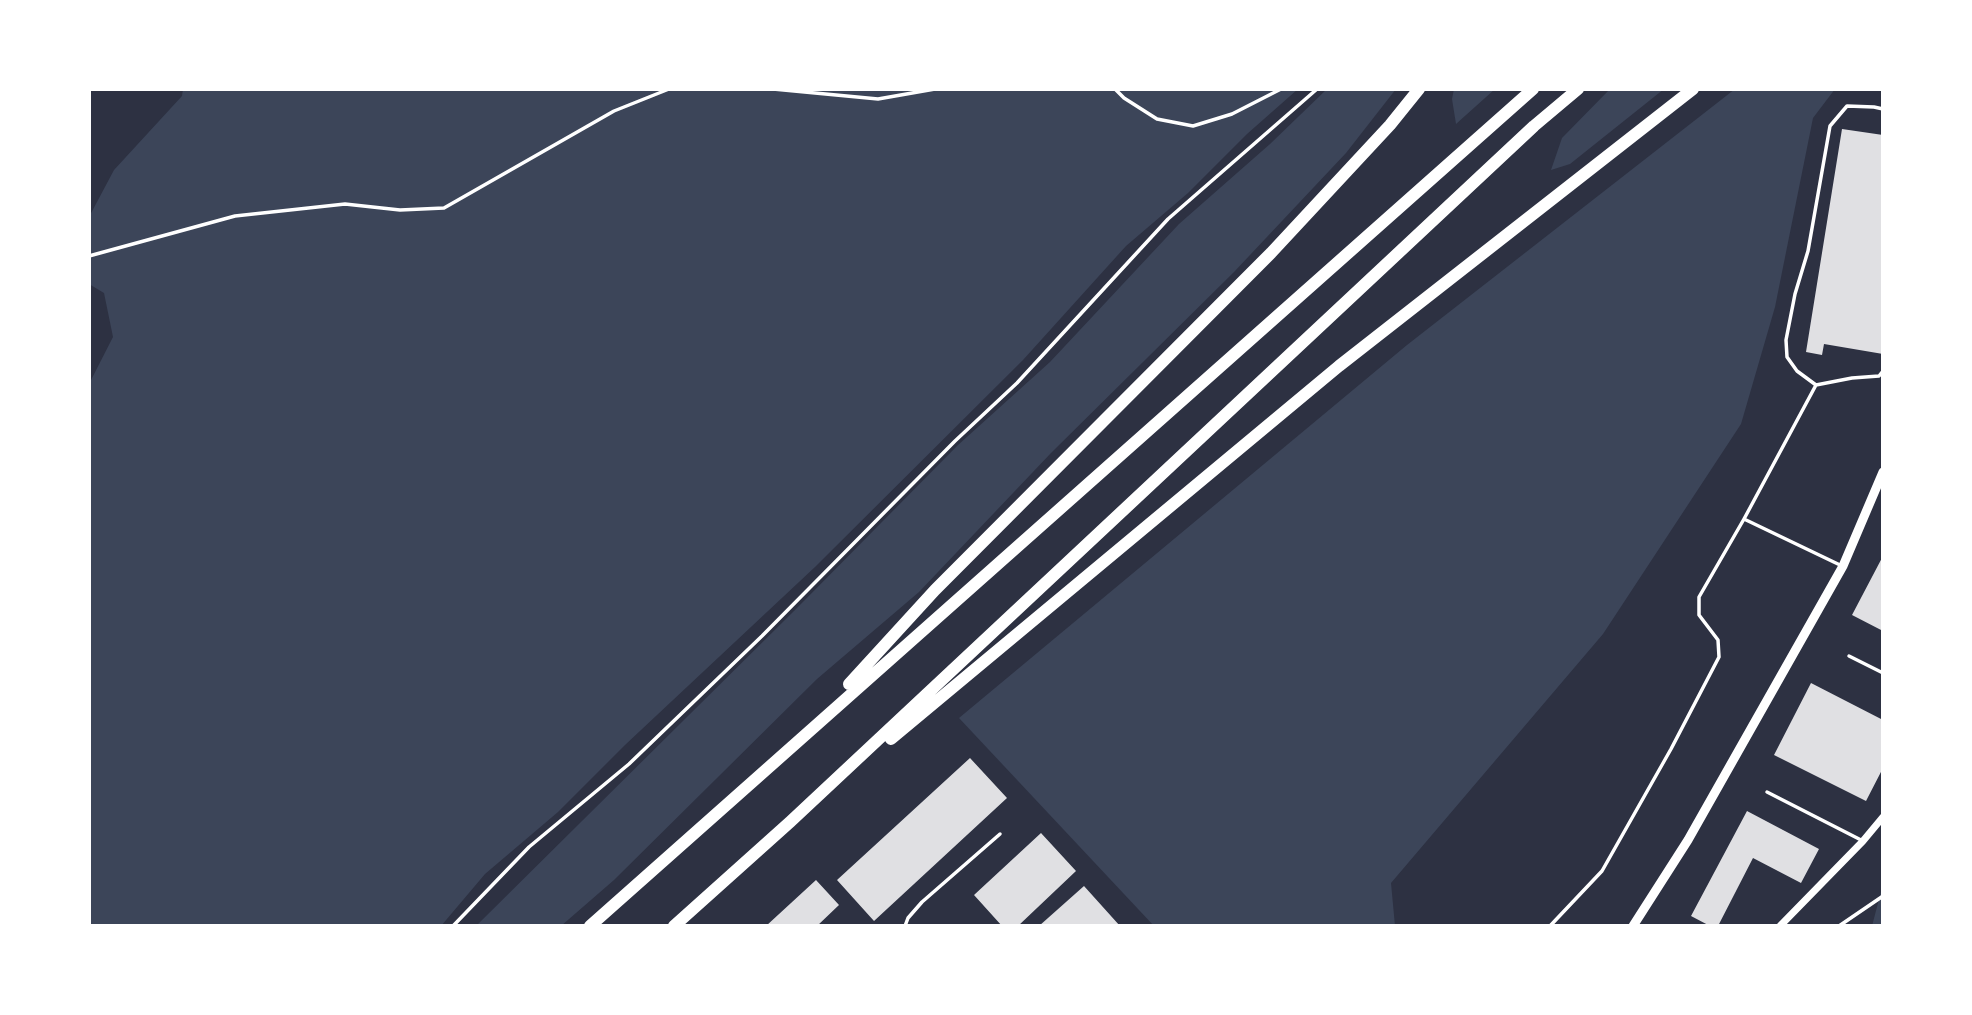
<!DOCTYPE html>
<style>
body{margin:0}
#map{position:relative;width:1972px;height:1015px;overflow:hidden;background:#2d3142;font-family:Ubuntu,sans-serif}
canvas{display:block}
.frame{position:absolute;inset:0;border:91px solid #fff;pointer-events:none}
</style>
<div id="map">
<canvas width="1972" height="1015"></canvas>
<div class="frame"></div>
</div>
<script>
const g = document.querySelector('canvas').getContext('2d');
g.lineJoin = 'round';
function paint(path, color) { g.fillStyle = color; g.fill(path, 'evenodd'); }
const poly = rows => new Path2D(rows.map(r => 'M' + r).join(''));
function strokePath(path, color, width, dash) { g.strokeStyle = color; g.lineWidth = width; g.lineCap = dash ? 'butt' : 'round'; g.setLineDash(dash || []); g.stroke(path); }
const green = poly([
 [183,89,1298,89,1247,134,1188,193,1126,246,1023,360,815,567,625,745,558,812,485,874,441,926,89,926,89,384,113,337,104,293,89,284,89,217,114,170,182,96],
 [1327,89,1396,89,1346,153,1234,272,1051,453,919,592,817,679,614,880,561,926,476,926,795,610,958,445,1050,362,1179,224,1270,144],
 [1454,89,1495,89,1456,124,1452,99],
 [1610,89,1664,89,1570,164,1551,170,1562,138],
 [1735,89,1835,89,1813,118,1775,307,1741,424,1603,634,1391,883,1395,926,1154,926,959,718,1407,345],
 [1883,884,1883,926,1872,926]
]);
const building = poly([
 [1842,129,1883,135,1883,354,1824,344,1822,355,1806,352],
 [1883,556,1883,631,1852,615],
 [1811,683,1883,720,1883,768,1866,801,1774,755],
 [970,758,1007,798,874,921,837,880],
 [1747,811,1819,849,1801,883,1753,858,1718,926,1710,926,1691,916],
 [1041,833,1076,871,1018,926,1002,926,974,895],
 [816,880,839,905,817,926,766,926],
 [1084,886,1120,926,1039,926]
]);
const path = poly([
 [773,89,878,99,935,89],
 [1115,89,1124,98,1157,119,1193,126,1232,114,1281,89],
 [89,256,235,216,345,204,400,210,444,208,614,111,669,89],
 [453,926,529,847,629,764,762,636,955,441,1017,383,1168,219,1317,89],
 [1839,926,1883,896]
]);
const service = poly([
 [1883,109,1874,107,1847,106,1830,126,1808,251,1795,294,1786,340,1787,357,1797,371,1816,385,1852,378,1879,376,1883,371],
 [1744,519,1840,565],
 [1849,656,1883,673],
 [1767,792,1863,841],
 [905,926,908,918,922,902,1000,834],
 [1550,926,1602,871,1671,749,1719,657,1718,640,1699,615,1699,597,1744,519,1816,385]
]);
const minor = poly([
 [1780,926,1863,841,1883,817]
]);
const tertiary = poly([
 [1633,926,1688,840,1843,566,1883,472]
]);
const trunk = poly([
 [849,684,935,590,1271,253,1390,125,1419,89],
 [891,739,1339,366,1693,89],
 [590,926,1533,89],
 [674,926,790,822,1534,126,1578,89]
]);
paint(green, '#3c4559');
paint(building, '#e0e0e3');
strokePath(path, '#fff', 3.5);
strokePath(service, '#fff', 3.5);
strokePath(minor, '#fff', 7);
strokePath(tertiary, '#fff', 9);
strokePath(trunk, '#fff', 12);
</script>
